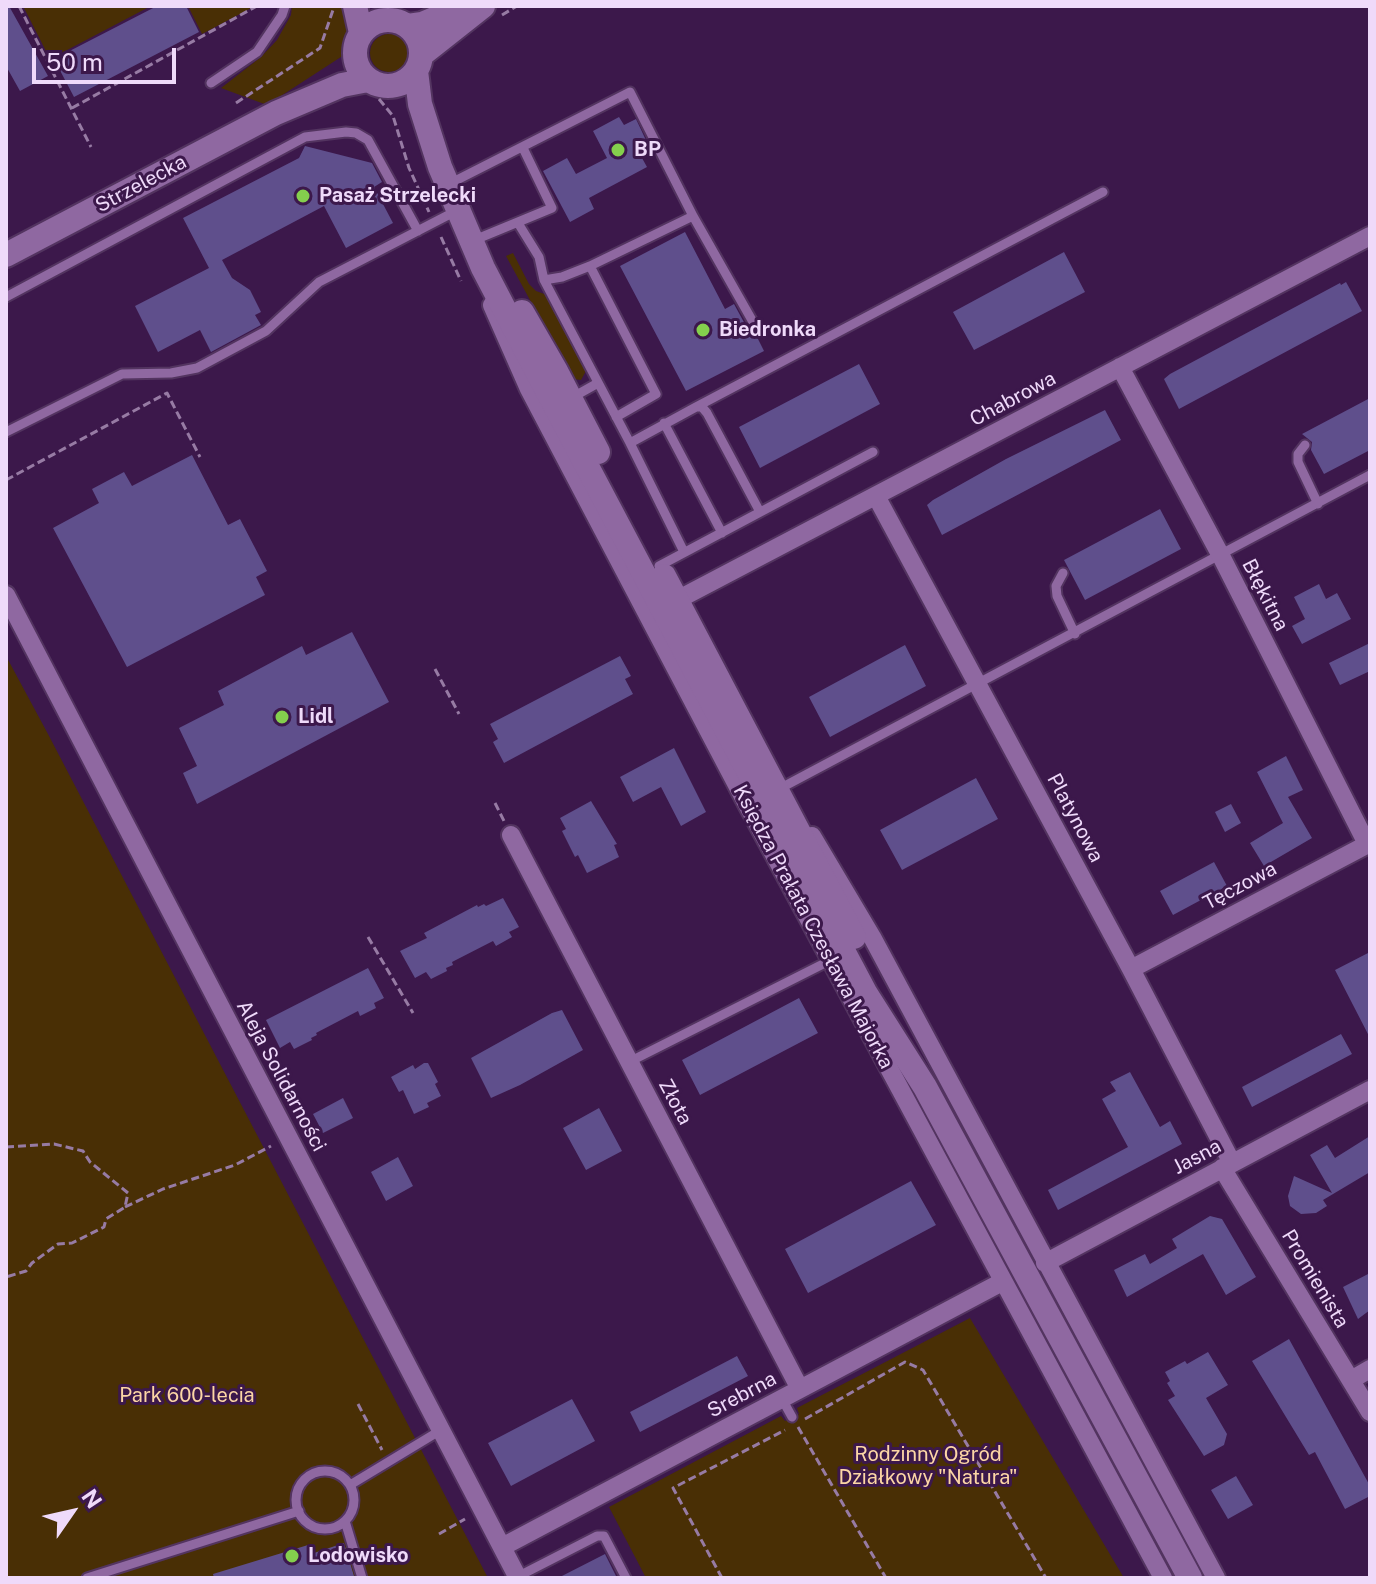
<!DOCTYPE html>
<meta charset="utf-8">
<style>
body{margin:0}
#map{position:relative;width:1376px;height:1584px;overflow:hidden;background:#3c184b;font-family:"Public Sans",sans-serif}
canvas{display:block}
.frame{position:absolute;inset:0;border:8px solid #efdafa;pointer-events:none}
.north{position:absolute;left:32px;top:1472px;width:80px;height:80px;-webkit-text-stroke:6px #3c184b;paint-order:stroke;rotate:56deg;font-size:22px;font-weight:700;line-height:32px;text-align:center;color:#efdafa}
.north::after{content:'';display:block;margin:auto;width:28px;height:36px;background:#efdafa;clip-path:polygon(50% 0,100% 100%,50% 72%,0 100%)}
.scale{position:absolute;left:32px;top:48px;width:144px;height:36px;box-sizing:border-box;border:4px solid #efdafa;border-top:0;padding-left:10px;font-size:24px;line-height:28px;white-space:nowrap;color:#efdafa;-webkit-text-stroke:6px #3c184b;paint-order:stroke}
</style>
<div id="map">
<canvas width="1376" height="1584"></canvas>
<div class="frame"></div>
<div class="north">N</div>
<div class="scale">50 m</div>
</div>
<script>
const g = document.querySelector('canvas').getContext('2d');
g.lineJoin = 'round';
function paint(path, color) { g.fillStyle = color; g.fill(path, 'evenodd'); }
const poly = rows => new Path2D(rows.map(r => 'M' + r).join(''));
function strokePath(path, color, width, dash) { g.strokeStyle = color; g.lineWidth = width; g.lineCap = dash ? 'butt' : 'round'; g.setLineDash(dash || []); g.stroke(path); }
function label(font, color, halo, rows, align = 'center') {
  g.font = font + ' "Public Sans",sans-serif'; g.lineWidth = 6; g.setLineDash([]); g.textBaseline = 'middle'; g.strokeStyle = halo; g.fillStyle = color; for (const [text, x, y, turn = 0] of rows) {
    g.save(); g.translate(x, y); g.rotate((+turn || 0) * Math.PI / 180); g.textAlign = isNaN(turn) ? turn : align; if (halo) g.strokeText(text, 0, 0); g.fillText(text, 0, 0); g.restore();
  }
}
const green = poly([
 [23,6,151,6,50,59],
 [188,6,255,6,202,34],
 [292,6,347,6,352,36,344,55,267,105,221,88,261,57,277,40,291,15],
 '370 53a19 19 0 1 1 38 0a19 19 0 1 1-38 0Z',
 [513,253,529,284,536,291,547,295,586,371,581,380,573,379,506,256],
 [6,656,48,734,488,1578,6,1578],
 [970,1318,1124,1578,646,1578,609,1507,781,1416,785,1421,799,1414,797,1408]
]);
const building = poly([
 [6,6,9,6,48,76,20,91,6,66],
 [157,6,186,6,199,32,74,97,54,59],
 [619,117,624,125,636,119,652,153,642,158,647,167,589,198,594,209,570,222,543,171,567,158,576,174,607,158,593,131],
 [305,146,372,163,382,182,374,187,393,223,346,248,324,206,222,260,232,278,250,290,261,312,255,315,261,325,211,352,200,330,158,352,135,306,209,268,183,218,299,158],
 [685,232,725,309,734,304,746,326,753,329,764,351,686,391,620,266],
 [1064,252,1085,292,974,350,953,312],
 [1346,282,1362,311,1179,409,1164,379,1170,374,1340,283,1341,285],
 [859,364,880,404,760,468,739,427],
 [1370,398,1370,450,1324,474,1311,450,1312,442,1302,434],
 [1105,410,1121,440,942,535,927,505,933,500,1006,459],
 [192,455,228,525,240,519,267,571,256,577,265,595,127,667,53,528,99,503,92,489,124,472,132,486],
 [1160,509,1181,549,1085,600,1064,560],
 [1319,584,1326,599,1337,593,1351,619,1302,644,1292,626,1305,619,1294,597],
 [352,632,389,702,197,804,183,773,197,766,179,728,224,705,218,691,302,646,306,655],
 [1370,643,1370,671,1340,685,1329,663],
 [905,645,926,686,830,737,809,697],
 [620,656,631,676,625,679,633,694,504,763,493,742,498,739,490,724],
 [674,748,706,812,681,826,661,787,633,802,620,777],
 [1286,756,1303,790,1288,797,1312,838,1264,866,1250,843,1283,823,1257,772],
 [976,778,998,819,902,870,880,830],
 [591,801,617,844,614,845,619,857,587,873,578,855,575,857,562,831,566,829,560,818],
 [1231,804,1241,823,1225,832,1215,812],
 [1214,862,1227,886,1173,915,1160,891],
 [503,898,519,927,509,932,512,937,496,946,493,941,452,962,453,965,446,968,447,971,431,979,426,972,415,978,400,951,427,938,424,933,477,905,478,907,484,904,486,906],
 [1370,952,1370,1038,1335,970],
 [368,968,384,998,374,1003,376,1008,360,1016,358,1011,316,1033,317,1035,311,1038,312,1040,294,1049,290,1042,280,1048,266,1020],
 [799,998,818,1033,700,1095,682,1060],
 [562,1010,583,1050,520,1085,491,1098,471,1058,552,1013],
 [1341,1034,1352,1054,1252,1107,1242,1087],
 [424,1063,428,1063,438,1082,435,1084,441,1096,427,1103,429,1107,414,1114,403,1090,399,1092,391,1077,413,1065,415,1069],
 [1130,1072,1160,1127,1170,1121,1182,1144,1058,1210,1048,1190,1128,1147,1102,1099,1116,1091,1110,1082],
 [343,1098,353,1118,323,1133,313,1114],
 [599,1108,622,1151,586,1170,563,1128],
 [1370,1136,1370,1172,1323,1200,1327,1206,1316,1213,1301,1214,1290,1206,1288,1196,1294,1176,1332,1193,1310,1155,1327,1145,1335,1158],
 [398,1157,413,1186,386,1201,371,1172],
 [911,1181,936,1225,808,1293,785,1249],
 [1210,1216,1222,1219,1256,1277,1226,1295,1203,1254,1127,1297,1114,1270,1145,1254,1150,1264,1177,1248,1172,1239],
 [1370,1273,1370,1310,1358,1319,1343,1287],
 [1289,1339,1370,1486,1370,1496,1345,1509,1315,1452,1309,1455,1252,1361],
 [1208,1352,1228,1385,1206,1398,1227,1434,1224,1445,1204,1456,1168,1400,1175,1396,1167,1383,1170,1381,1165,1372,1185,1361,1187,1364],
 [737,1356,748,1376,640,1432,630,1412],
 [572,1399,595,1441,511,1486,488,1443],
 [1236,1476,1253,1505,1228,1519,1211,1490],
 [344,1543,354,1576,348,1578,214,1578,213,1574,308,1545,311,1554],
 [605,1554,617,1578,558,1578]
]);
const path = poly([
 [19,6,91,147],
 [502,15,517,6],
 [379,99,393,116,409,168,429,212],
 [236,103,320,48,333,10,331,6],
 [72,108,257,6],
 [441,237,461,281],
 [6,480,167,393,200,457],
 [435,669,459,714],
 [495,803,504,821],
 [368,937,413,1013],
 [6,1147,54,1144,83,1151,90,1162,128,1193,125,1207,106,1219,104,1227,72,1243,58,1244,32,1263,26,1271,6,1277],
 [125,1207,163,1189,235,1165,271,1146],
 [358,1404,382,1450],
 [805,1419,905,1362,923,1370,1046,1578],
 [798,1427,886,1578],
 [439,1534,465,1519],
 [722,1578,673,1488,785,1430]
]);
const service = poly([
 [211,83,257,52,282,15,285,6],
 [449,184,630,92,693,216,590,266,562,277,544,280],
 [693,216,753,322],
 [518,223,539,257,544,280,630,443],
 [472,241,552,208,523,148],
 [590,266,656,394,616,417],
 [6,297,305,137,346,132,356,133,368,140,418,231],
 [573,397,598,383],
 [696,407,1103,192],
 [664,423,722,533],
 [6,432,122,374,171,373,197,368,266,331,319,282,458,210],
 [1305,445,1298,454,1298,462,1318,504],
 [684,552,630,443,696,407,702,407,707,413,760,512],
 [659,566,873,452],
 [1063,573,1056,586,1057,596,1075,634],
 [779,789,1370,475],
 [629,1062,831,960],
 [782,1399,792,1417],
 '296 1500a29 29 0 1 1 58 0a29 29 0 1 1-58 0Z',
 [350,1485,441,1430],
 [345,1521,362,1578],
 [517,1577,597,1536,604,1536,626,1578],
 [87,1578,299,1511]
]);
const minor = poly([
 [492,305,529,389,748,806,1163,1578],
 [1120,367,1221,556,1367,844],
 [876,496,1131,969,1232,1163],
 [6,595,518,1578],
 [677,600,1370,236],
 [511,835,800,1389],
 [812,836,872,937,1216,1578],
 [1131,969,1370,843],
 [1222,1168,1370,1412],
 [1045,1263,1370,1090],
 [1351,1380,1370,1369],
 [502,1547,1002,1282]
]);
const tertiary = poly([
 [355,6,361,33],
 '355 53a33 33 0 1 1 66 0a33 33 0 1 1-66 0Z',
 [408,26,422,24,465,6],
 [421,55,483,6],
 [416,71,420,104,440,167,483,268,533,364,866,994,925,1087,1190,1578],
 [6,255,276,113,342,85,368,80],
 [522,312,556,371,598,452],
 [664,576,854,937]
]);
const markers = [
 [618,150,8,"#84cf4d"],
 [303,196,8,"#84cf4d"],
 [703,330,8,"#84cf4d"],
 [282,717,8,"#84cf4d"],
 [292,1556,8,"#84cf4d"]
];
const poiNames = [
 ["BP",634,150],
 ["Pasaż Strzelecki",319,196],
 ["Biedronka",719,330],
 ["Lidl",298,717],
 ["Lodowisko",308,1556]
];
const streetNames = [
 ["Strzelecka",141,184,-28],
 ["Chabrowa",1013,399,-28],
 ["Błękitna",1265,595,63],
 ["Platynowa",1075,818,62],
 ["Tęczowa",1240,886,-28],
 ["Księdza Prałata Czesława Majorka",813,927,62],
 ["Aleja Solidarności",281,1076,62],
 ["Złota",675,1102,62],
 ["Jasna",1197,1157,-28],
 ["Promienista",1315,1279,59],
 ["Srebrna",742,1395,-28]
];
const parkNames = [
 ["Park 600-lecia",187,1396],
 ["Rodzinny Ogród",928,1455],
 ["Działkowy \"Natura\"",928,1478]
];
paint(green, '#492f05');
paint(building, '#5f4f8c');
strokePath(service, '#533460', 13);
strokePath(minor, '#533460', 22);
strokePath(tertiary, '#533460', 28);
strokePath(path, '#977ba4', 3, [8, 4]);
strokePath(service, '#8f68a1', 9);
strokePath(minor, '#8f68a1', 18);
strokePath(tertiary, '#8f68a1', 24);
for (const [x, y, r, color] of markers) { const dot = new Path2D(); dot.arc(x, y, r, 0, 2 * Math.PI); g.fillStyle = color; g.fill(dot); strokePath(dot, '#3c184b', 3); }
label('bold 20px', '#efdafa', '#3c184b', poiNames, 'left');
label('20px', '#efdafa', '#3c184b', streetNames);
label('20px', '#fcd6a5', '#3c184b', parkNames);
</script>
